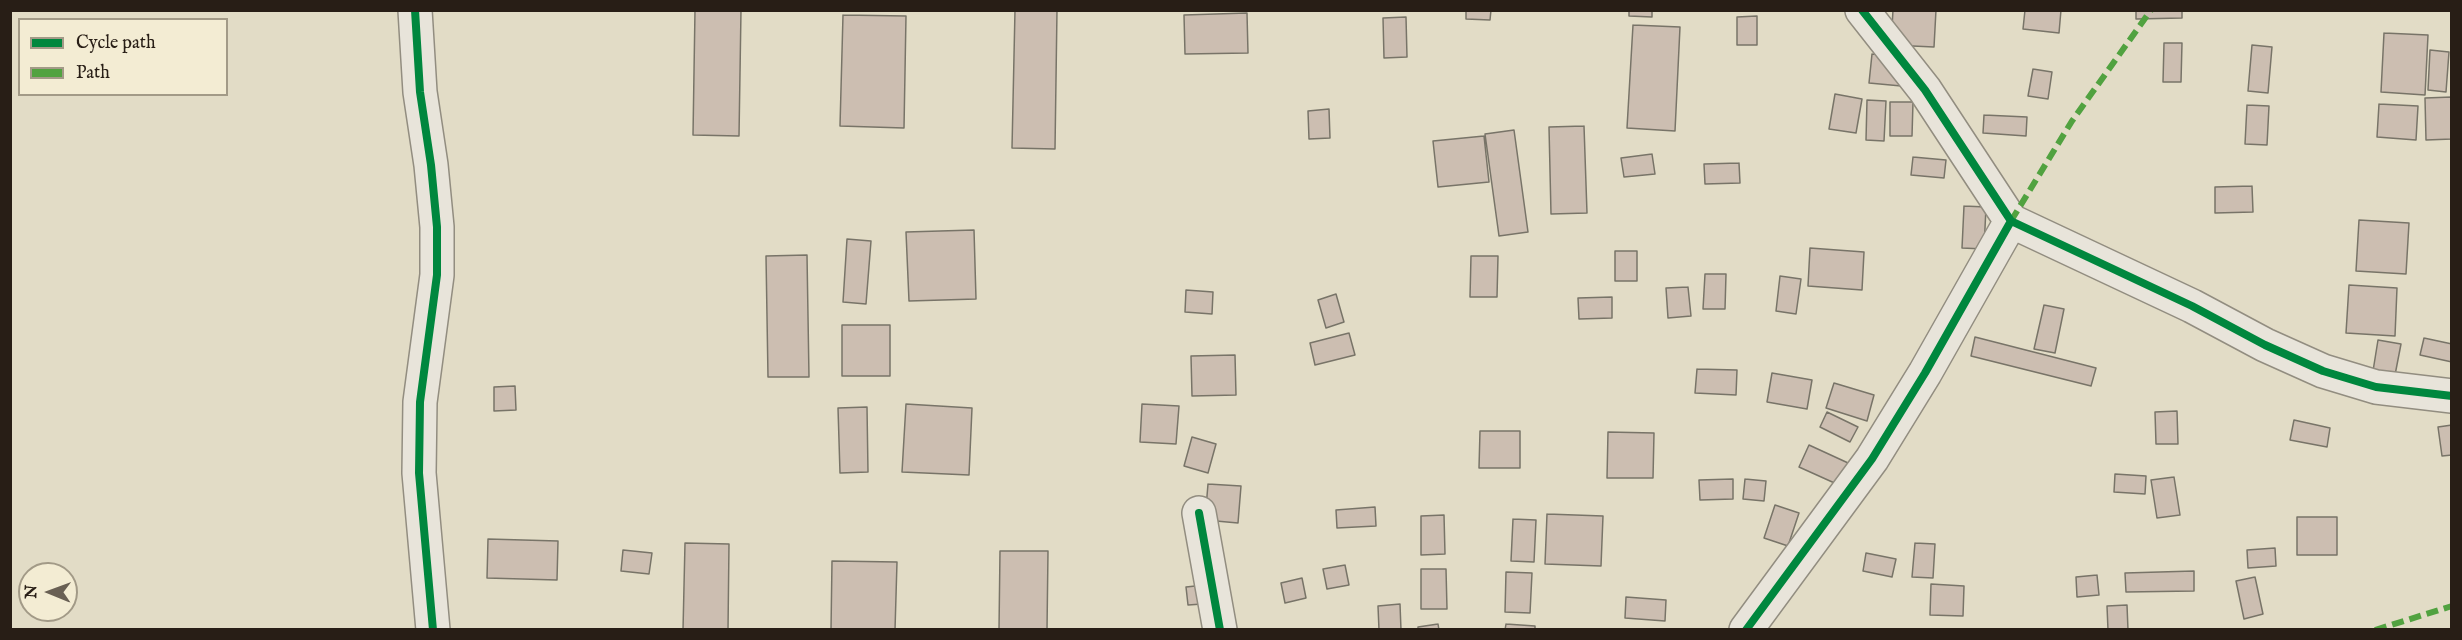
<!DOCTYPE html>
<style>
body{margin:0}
#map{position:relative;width:2462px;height:640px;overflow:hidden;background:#e2dcc6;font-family:"IM FELL English",serif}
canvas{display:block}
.frame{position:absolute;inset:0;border:12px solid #281e16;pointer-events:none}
.legend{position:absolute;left:18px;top:18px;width:210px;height:78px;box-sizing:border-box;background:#f3ecd3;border:2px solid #a29a87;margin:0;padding:8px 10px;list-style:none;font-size:18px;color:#281e16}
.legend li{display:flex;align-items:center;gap:12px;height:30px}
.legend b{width:30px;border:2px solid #a29a87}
.north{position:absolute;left:18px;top:562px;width:60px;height:60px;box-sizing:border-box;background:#f3ecd3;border:2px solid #a29a87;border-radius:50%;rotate:271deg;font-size:16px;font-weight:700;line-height:24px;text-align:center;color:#281e16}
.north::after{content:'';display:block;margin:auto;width:21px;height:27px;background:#696054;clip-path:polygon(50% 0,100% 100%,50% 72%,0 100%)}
</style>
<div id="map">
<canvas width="2462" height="640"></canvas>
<div class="frame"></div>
<ul class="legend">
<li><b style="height:8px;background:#00873e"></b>Cycle path</li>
<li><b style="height:8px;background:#51a240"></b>Path</li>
</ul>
<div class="north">N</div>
</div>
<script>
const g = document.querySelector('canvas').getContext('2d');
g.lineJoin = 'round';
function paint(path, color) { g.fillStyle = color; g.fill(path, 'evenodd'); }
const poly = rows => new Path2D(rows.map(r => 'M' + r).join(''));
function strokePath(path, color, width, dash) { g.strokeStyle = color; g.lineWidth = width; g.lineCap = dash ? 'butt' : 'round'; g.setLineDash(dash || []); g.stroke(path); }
const building = poly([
 [695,10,741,10,739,136,693,135,695,10],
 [1015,10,1057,10,1055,149,1012,148,1015,10],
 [1466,10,1491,10,1490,20,1466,19,1466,10],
 [1629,10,1652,10,1652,17,1629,16,1629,10],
 [1893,10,1936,10,1934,47,1891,45,1893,10],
 [2025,10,2061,10,2059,33,2023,29,2025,10],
 [2136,10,2182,10,2182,18,2136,19,2136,10],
 [1247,13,1248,53,1185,54,1184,15,1247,13],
 [843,15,906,16,904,128,840,126,843,15],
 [1757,16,1757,45,1737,45,1737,17,1757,16],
 [1406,17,1407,57,1384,58,1383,18,1406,17],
 [1633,25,1680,27,1675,131,1627,128,1633,25],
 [2384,33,2428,35,2425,95,2381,92,2384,33],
 [2164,43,2182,43,2181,82,2163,82,2164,43],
 [2252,45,2272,47,2268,93,2248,91,2252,45],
 [2430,50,2449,52,2446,92,2428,90,2430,50],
 [1872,54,1915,57,1912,87,1869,83,1872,54],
 [2033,69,2052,72,2048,99,2028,96,2033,69],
 [1835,94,1862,99,1856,133,1829,129,1835,94],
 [2452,97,2452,139,2426,140,2425,98,2452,97],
 [1867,100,1886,101,1884,141,1866,140,1867,100],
 [1890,102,1913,102,1912,136,1890,136,1890,102],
 [2379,104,2418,106,2416,140,2377,137,2379,104],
 [2247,105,2269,106,2267,145,2245,144,2247,105],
 [1329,109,1330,138,1309,139,1308,111,1329,109],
 [1984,115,2027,117,2026,136,1983,133,1984,115],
 [1584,126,1587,213,1551,214,1549,127,1584,126],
 [1514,130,1528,232,1499,236,1485,134,1514,130],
 [1484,136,1489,182,1438,187,1433,141,1484,136],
 [1652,154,1655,174,1624,177,1621,158,1652,154],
 [1913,157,1946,160,1944,178,1911,175,1913,157],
 [1739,163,1740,183,1705,184,1704,164,1739,163],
 [2252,186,2253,212,2215,213,2215,187,2252,186],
 [1964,206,1986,207,1984,249,1962,248,1964,206],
 [2359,220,2409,223,2406,274,2356,271,2359,220],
 [974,230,976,299,909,301,906,232,974,230],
 [847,239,871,241,866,304,843,302,847,239],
 [1810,248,1864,252,1862,290,1808,286,1810,248],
 [1615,251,1637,251,1637,281,1615,281,1615,251],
 [807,255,809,377,768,377,766,256,807,255],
 [1471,256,1498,256,1497,297,1470,297,1471,256],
 [1705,274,1726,274,1725,309,1703,309,1705,274],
 [1780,276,1801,279,1796,314,1776,311,1780,276],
 [2349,285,2397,288,2395,336,2346,333,2349,285],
 [1688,287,1691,316,1668,318,1666,288,1688,287],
 [1186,290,1213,292,1212,314,1185,312,1186,290],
 [1336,294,1344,322,1326,328,1318,300,1336,294],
 [1612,297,1612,318,1579,319,1578,298,1612,297],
 [2044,305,2064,309,2055,353,2034,349,2044,305],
 [842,325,890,325,890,376,842,376,842,325],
 [1349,333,1355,355,1315,365,1310,343,1349,333],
 [1975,337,2096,368,2091,386,1971,356,1975,337],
 [2424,338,2452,344,2452,362,2420,355,2424,338],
 [2378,340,2401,344,2395,375,2373,371,2378,340],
 [1235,355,1236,395,1192,396,1191,356,1235,355],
 [1697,369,1737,370,1736,395,1695,393,1697,369],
 [1772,373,1812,380,1807,409,1767,402,1772,373],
 [1834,383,1874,395,1867,421,1826,408,1834,383],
 [515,386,516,410,494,411,494,387,515,386],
 [906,404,972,408,969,475,902,472,906,404],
 [1142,404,1179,406,1176,444,1140,442,1142,404],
 [867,407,868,472,840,473,838,408,867,407],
 [2177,411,2178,444,2156,444,2155,412,2177,411],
 [1827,412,1858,427,1850,442,1820,427,1827,412],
 [2294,420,2330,428,2327,447,2290,440,2294,420],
 [2452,425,2452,455,2442,456,2438,427,2452,425],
 [1480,431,1520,431,1520,468,1479,468,1480,431],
 [1608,432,1654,433,1653,478,1607,478,1608,432],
 [1192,437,1216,444,1208,473,1184,466,1192,437],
 [1809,445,1859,468,1850,490,1799,467,1809,445],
 [2115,474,2146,476,2145,494,2114,492,2115,474],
 [2174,477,2180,515,2157,518,2151,480,2174,477],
 [1733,479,1733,499,1700,500,1699,480,1733,479],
 [1745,479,1766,481,1764,501,1743,499,1745,479],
 [1208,484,1241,486,1238,523,1205,520,1208,484],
 [1775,505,1799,513,1788,546,1764,538,1775,505],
 [1375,507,1376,526,1337,528,1336,510,1375,507],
 [1547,514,1603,516,1601,566,1545,564,1547,514],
 [1444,515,1445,554,1421,555,1421,516,1444,515],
 [2297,517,2337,517,2337,555,2297,555,2297,517],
 [1513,519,1536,520,1534,562,1511,561,1513,519],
 [488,539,558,541,557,580,487,578,488,539],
 [685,543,729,544,728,630,683,630,685,543],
 [1915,543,1935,544,1933,578,1912,577,1915,543],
 [2275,548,2276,566,2248,568,2247,550,2275,548],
 [623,550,652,553,649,574,621,571,623,550],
 [1000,551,1048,551,1047,630,999,630,1000,551],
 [1866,553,1896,559,1892,577,1863,571,1866,553],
 [832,561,897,562,895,630,831,630,832,561],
 [1345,565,1349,585,1327,589,1323,569,1345,565],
 [1421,569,1446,569,1447,609,1421,609,1421,569],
 [2194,571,2194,591,2126,592,2125,573,2194,571],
 [1506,572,1532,573,1530,613,1505,612,1506,572],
 [2097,575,2099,595,2077,597,2076,577,2097,575],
 [2255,577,2263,614,2244,619,2236,581,2255,577],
 [1302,578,1306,598,1285,603,1281,583,1302,578],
 [1214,584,1216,603,1188,605,1186,587,1214,584],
 [1931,584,1964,586,1963,616,1930,615,1931,584],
 [1626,597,1666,600,1665,621,1625,618,1626,597],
 [1400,604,1401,630,1379,630,1378,606,1400,604],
 [2127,605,2128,630,2108,630,2107,606,2127,605],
 [1438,624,1439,630,1418,630,1418,627,1438,624],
 [1506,624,1535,626,1535,630,1505,630,1506,624]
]);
const street = poly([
 [415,10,420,92,431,165,437,227,437,275,420,402,419,473,433,630],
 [1862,10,1925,90,2011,221,2192,306,2265,345,2323,371,2376,387,2452,396],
 [1199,513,1220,630],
 [1746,630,1872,459,1925,373,2011,221]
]);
const quiet = poly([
 [2011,221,2072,121,2151,10],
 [2375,630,2452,606]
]);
const cycleway = poly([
 [415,10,420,92,431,165,437,227,437,275,420,402,419,473,433,630],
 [1862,10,1925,90,2011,221,2192,306,2265,345,2323,371,2376,387,2452,396],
 [1199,513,1220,630],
 [1746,630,1872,459,1925,373,2011,221]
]);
paint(building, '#ccbeb1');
strokePath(building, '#787468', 1.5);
strokePath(street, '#928d80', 36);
strokePath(street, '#e8e4da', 33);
strokePath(quiet, '#51a240', 6, [12, 6]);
strokePath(cycleway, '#00873e', 8);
</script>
